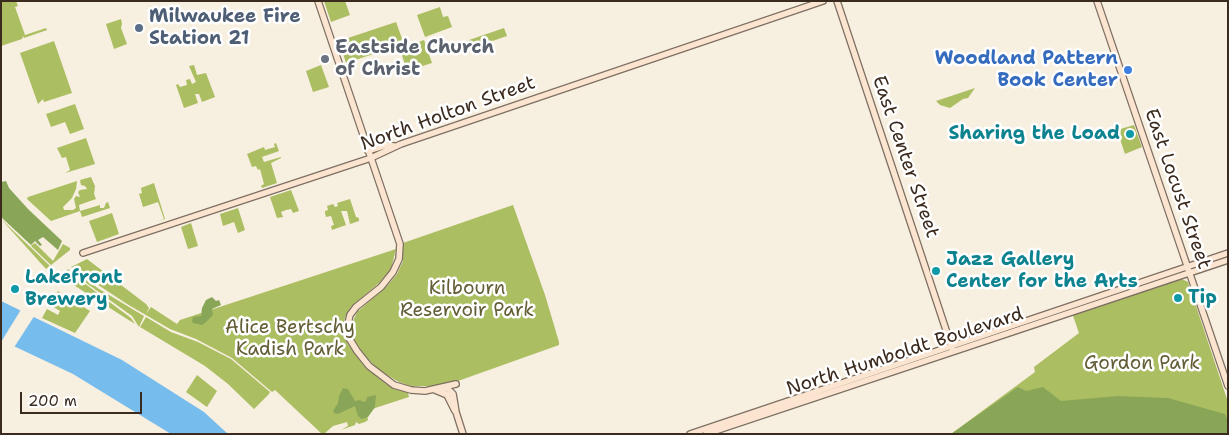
<!DOCTYPE html>
<style>
body{margin:0}
#map{position:relative;width:1229px;height:435px;overflow:hidden;background:#f7efdf;font-family:"Shantell Sans",sans-serif}
canvas{display:block}
.frame{position:absolute;inset:0;border:2px solid #3b2a1e;pointer-events:none}
.scale{position:absolute;left:20px;top:392px;width:122px;height:22px;box-sizing:border-box;border:2px solid #3b2a1e;border-top:0;padding-left:6px;font-size:15px;line-height:18px;white-space:nowrap;color:#3b2a1e;-webkit-text-stroke:4px #fff;paint-order:stroke}
</style>
<div id="map">
<canvas width="1229" height="435"></canvas>
<div class="frame"></div>
<div class="scale">200 m</div>
</div>
<script>
const g = document.querySelector('canvas').getContext('2d');
g.lineJoin = 'round';
function paint(path, color) { g.fillStyle = color; g.fill(path, 'evenodd'); }
const poly = rows => new Path2D(rows.map(r => 'M' + r).join(''));
function strokePath(path, color, width, dash) { g.strokeStyle = color; g.lineWidth = width; g.lineCap = dash ? 'butt' : 'round'; g.setLineDash(dash || []); g.stroke(path); }
function label(font, color, halo, rows, align = 'center') {
  g.font = font + ' "Shantell Sans",sans-serif'; g.lineWidth = 5; g.setLineDash([]); g.textBaseline = 'middle'; g.strokeStyle = halo; g.fillStyle = color; for (const [text, x, y, turn = 0] of rows) {
    g.save(); g.translate(x, y); g.rotate((+turn || 0) * Math.PI / 180); g.textAlign = isNaN(turn) ? turn : align; if (halo) g.strokeText(text, 0, 0); g.fillText(text, 0, 0); g.restore();
  }
}
const green = poly([
 [1,1,16,1,18,6,15,7,25,35,46,28,47,30,24,38,23,36,22,39,1,46],
 [324,1,345,1,350,15,331,22],
 [440,7,443,17,448,16,452,27,425,37,417,15],
 [121,19,122,24,121,28,127,44,114,49,106,24],
 [396,22,404,44,346,63,339,41],
 [504,28,507,36,472,48,469,40],
 [424,40,432,63,407,71,400,49],
 [54,41,72,93,44,102,43,99,38,104,20,53],
 [194,65,197,75,206,73,215,97,202,102,199,94,195,94,198,103,184,108,176,85,178,84,180,87,187,85,186,80,190,79,192,84,196,82,189,66],
 [321,65,329,87,313,92,306,71],
 [975,88,968,98,963,99,950,108,940,105,936,101],
 [75,104,84,129,70,134,65,122,51,127,46,114],
 [1134,125,1142,147,1125,154,1117,130],
 [86,138,95,164,65,173,70,170,66,157,62,158,57,148],
 [276,143,279,151,262,157,264,162,281,157,281,158,271,163,277,183,262,188,261,186,264,184,260,169,258,170,256,166,252,167,247,154,264,147,265,150,275,147,274,144],
 [91,177,95,186,94,194,96,199,79,205,80,211,100,205,100,208,104,208,106,203,108,202,110,208,82,217,80,211,51,221,27,199,28,197,77,181,76,189,72,198,63,207,64,210,73,210,76,208,74,199,76,196,80,197,78,192,80,190,87,189,85,186,81,185,80,180],
 [154,183,165,219,157,222,164,219,158,202,143,207,139,194,142,193,141,188],
 [291,190,299,211,293,213,291,209,286,210,281,212,283,217,277,218,270,197],
 [350,199,356,217,359,218,359,221,350,224,347,211,341,211,346,225,332,230,331,226,334,225,331,216,326,217,325,213,325,211,328,210,327,206,333,204,335,207,338,206,337,203],
 [513,205,545,295,559,342,559,345,458,381,434,386,410,386,399,382,380,371,366,357,356,343,352,335,351,326,357,312,388,285,397,274,403,261,403,243],
 [238,208,245,230,238,233,234,222,223,226,220,214],
 [112,213,119,234,97,242,89,221],
 [1,219,50,266,51,265,31,246,33,244,35,243,53,261,63,244,70,248,70,250,46,269],
 [191,223,198,246,188,249,181,227],
 [396,249,391,269,379,283,351,307,345,317,343,329,348,344,363,365,386,384,408,393,409,397,375,408,367,415,368,420,365,422,359,424,356,422,355,425,341,430,348,426,347,422,333,426,324,434,322,434,275,390,272,392,232,358,196,339,170,329,127,304,71,267,87,259,146,304,149,308,146,314,151,307,177,324,180,320],
 [68,269,76,277,131,318,135,324,72,284,72,283,63,275],
 [73,270,99,289,144,316,139,327,132,316,71,272],
 [1182,279,1188,282,1228,402,1228,434,951,434,1035,372,1034,367,1079,333,1072,313],
 [58,291,90,311,75,333,42,318,47,309,58,315,60,311,50,305],
 [146,317,171,332,198,342,231,359,270,392,269,394,254,409,228,384,205,366,140,327],
 [197,375,217,391,207,407,186,392]
]);
const forest = poly([
 [6,181,9,188,28,209,62,241,58,250,43,237,38,240,42,245,40,246,35,241,31,245,1,217,1,182],
 [212,297,216,301,219,300,221,305,212,309,213,315,205,323,202,325,193,323,192,321,193,317,201,316,202,308,206,300],
 [1018,387,1026,391,1043,387,1061,401,1118,396,1168,398,1225,414,1228,421,1228,434,951,434],
 [343,388,348,389,355,401,360,400,363,402,366,401,367,397,376,395,375,407,368,417,362,419,358,416,355,406,338,414,334,413,333,411,338,403,339,396]
]);
const water = poly([
 [1,301,122,360,204,412,228,434,171,434,73,374,1,340]
]);
const pier = poly([
 [22,308,35,315,13,349,1,342]
]);
const secondary = poly([
 [318,1,400,244,399,259,393,272,381,287,356,307,350,315,347,328,349,338,357,351,369,366,394,385,411,390,425,391,456,384],
 [837,1,952,348],
 [1097,1,1228,386],
 [368,151,387,145,394,146],
 [83,253,371,158,401,144,823,1],
 [441,388,448,389,453,394,456,412,463,434],
 [435,390,447,395,455,411],
 [690,434,1228,253],
 [706,434,1228,260]
]);
const markers = [
 [139,28,5,"#5c6f8a"],
 [325,59,5,"#6b7280"],
 [1128,70,5,"#3f7fe0"],
 [1130,134,5,"#0f9aa8"],
 [936,271,5,"#0f9aa8"],
 [15,289,5,"#0f9aa8"],
 [1178,298,5,"#0f9aa8"]
];
const serviceNames = [
 ["Milwaukee Fire",149,17],
 ["Station 21",149,39]
];
const worshipNames = [
 ["Eastside Church",335,48],
 ["of Christ",335,70]
];
const shopNames = [
 ["Woodland Pattern",1118,59],
 ["Book Center",1118,81]
];
const streetNames = [
 ["North Holton Street",448,114,-20],
 ["East Center Street",905,157,71],
 ["East Locust Street",1177,189,71],
 ["North Humboldt Boulevard",905,352,-18]
];
const cultureNames = [
 ["Sharing the Load",1120,134,"right"],
 ["Jazz Gallery",946,260],
 ["Center for the Arts",946,282],
 ["Lakefront",25,278],
 ["Brewery",25,300],
 ["Tip",1188,298]
];
const parkNames = [
 ["Kilbourn",467,289],
 ["Reservoir Park",467,311],
 ["Alice Bertschy",290,328],
 ["Kadish Park",290,350],
 ["Gordon Park",1142,364]
];
paint(green, '#acbe62');
paint(forest, '#89a558');
paint(water, '#76bced');
paint(pier, '#f7efdf');
strokePath(secondary, '#7d6f62', 8);
strokePath(secondary, '#fce5d0', 5.5);
for (const [x, y, r, color] of markers) { const dot = new Path2D(); dot.arc(x, y, r, 0, 2 * Math.PI); g.fillStyle = color; g.fill(dot); strokePath(dot, '#fff', 2); }
label('bold 19px', '#4e5e75', '#fff', serviceNames, 'left');
label('bold 19px', '#5b616d', '#fff', worshipNames, 'left');
label('bold 19px', '#366cbe', '#fff', shopNames, 'right');
label('19px', '#3b2a1e', '#fff', streetNames);
label('bold 19px', '#0d838f', '#fff', cultureNames, 'left');
label('19px', '#635e36', '#fff', parkNames);
</script>
